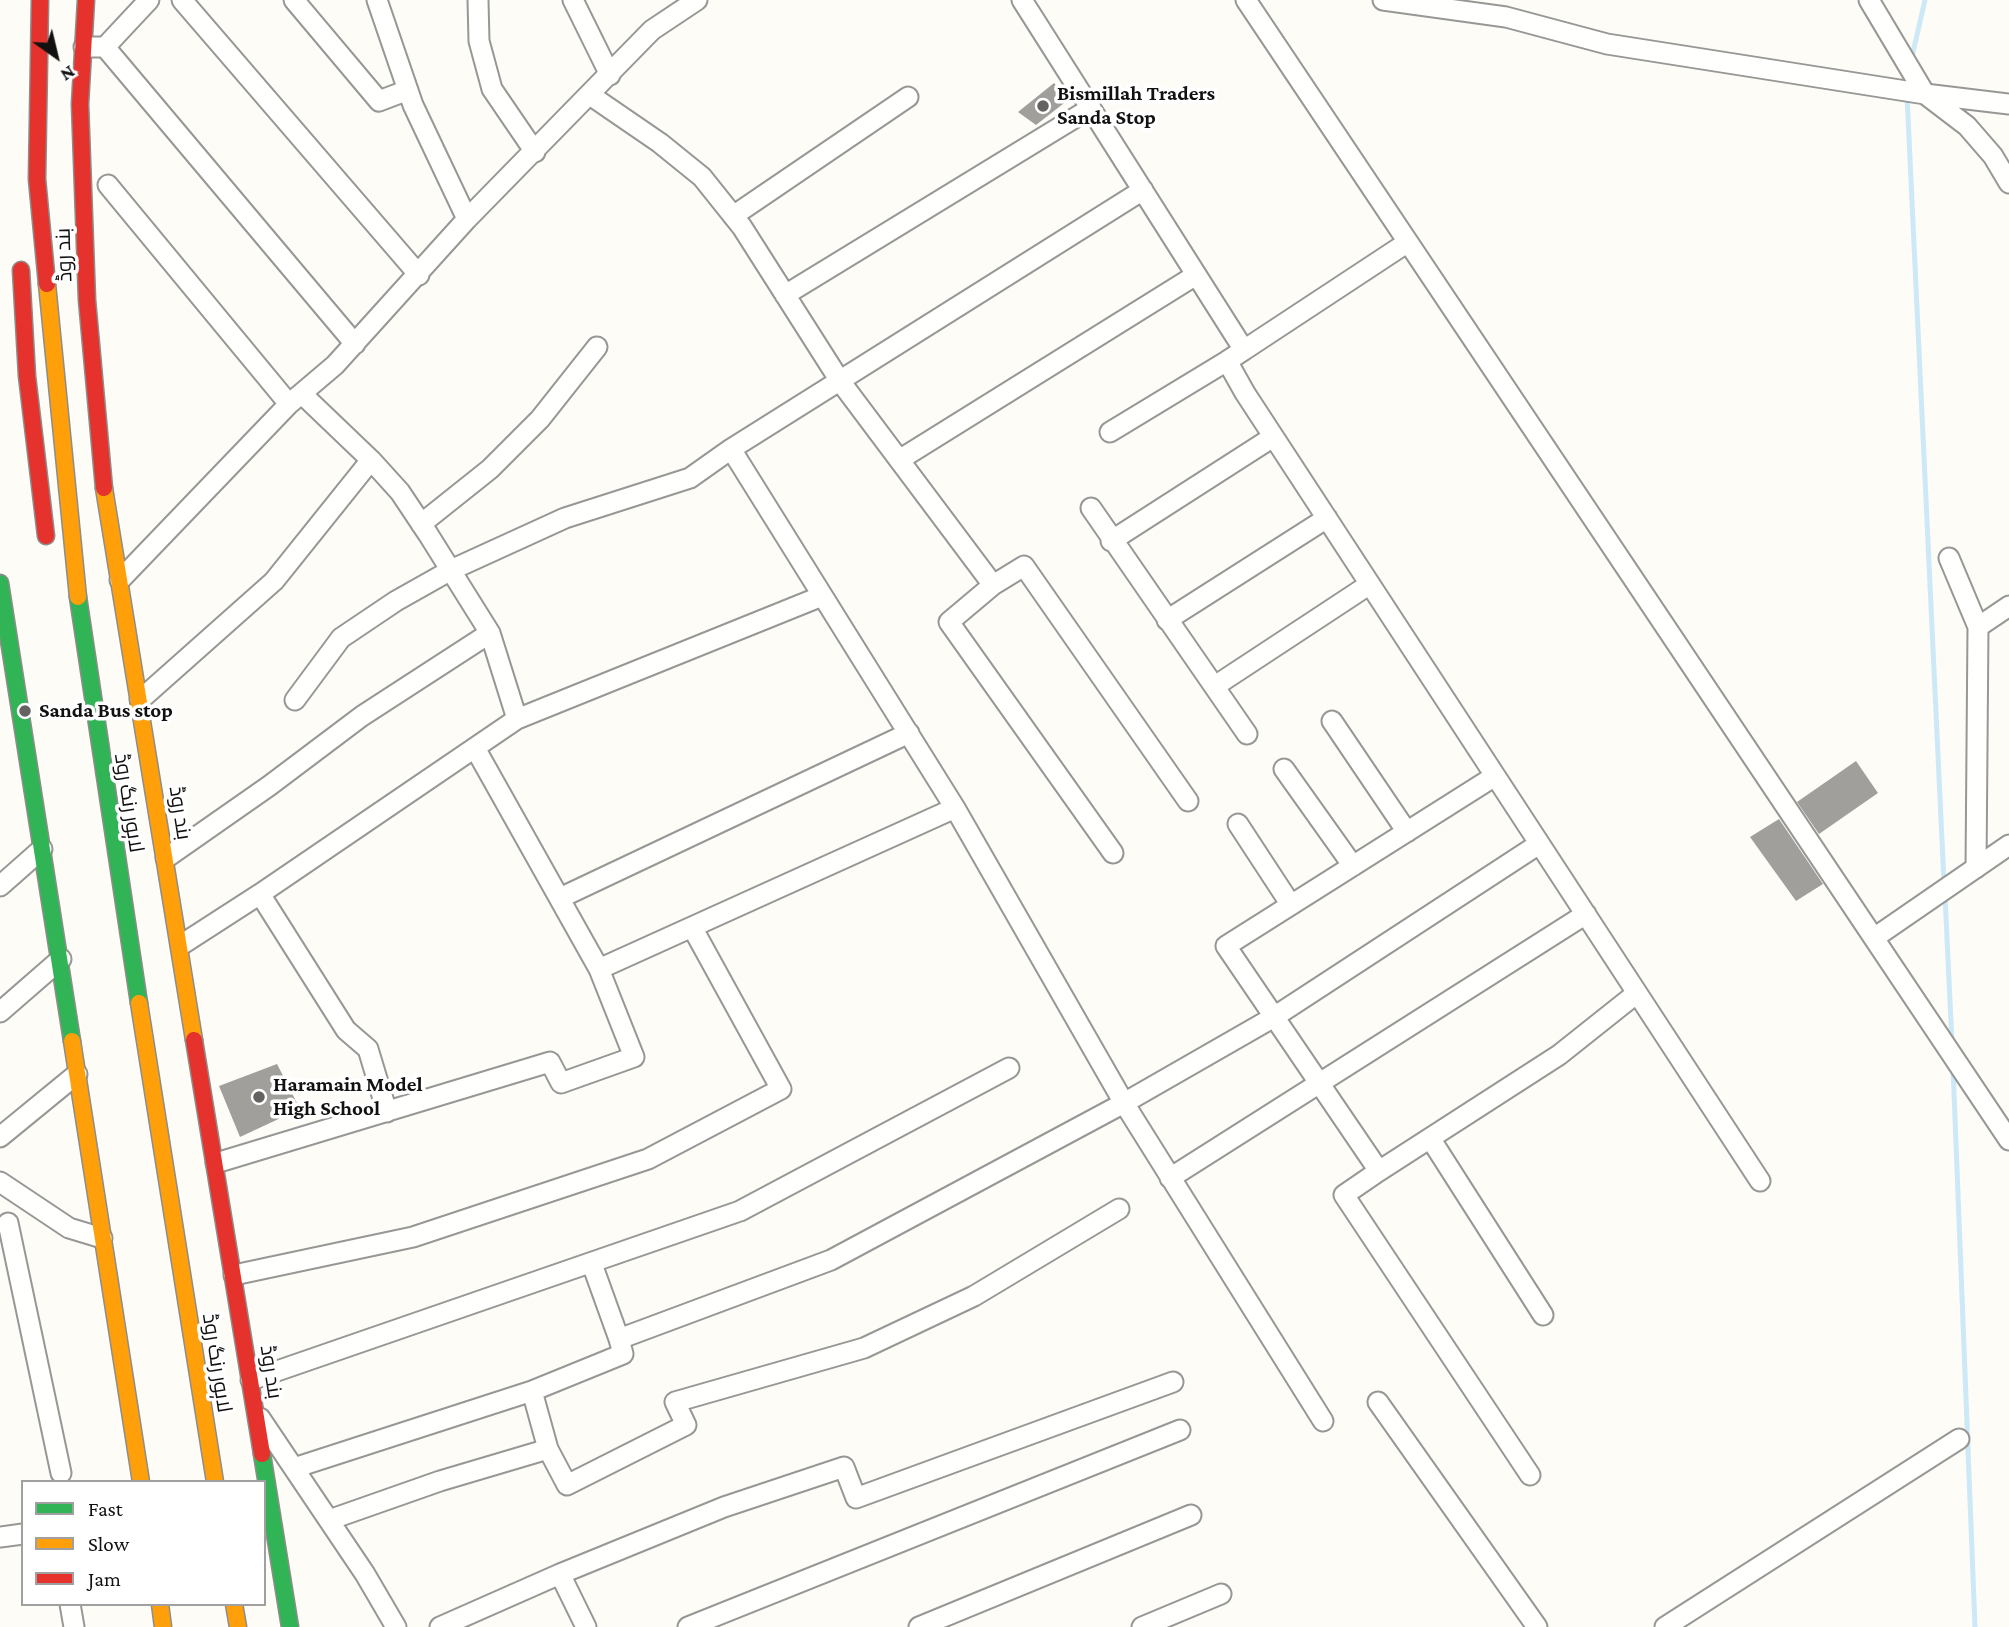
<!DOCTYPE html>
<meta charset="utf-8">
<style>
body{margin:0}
#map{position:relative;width:2009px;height:1627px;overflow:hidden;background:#fdfcf7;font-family:"Crimson Pro",serif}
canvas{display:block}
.legend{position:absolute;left:21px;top:1480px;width:245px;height:126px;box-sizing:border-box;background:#fff;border:2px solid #a0a0a0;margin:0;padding:9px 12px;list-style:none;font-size:21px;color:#111}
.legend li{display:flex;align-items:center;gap:14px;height:35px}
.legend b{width:35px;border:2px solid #a0a0a0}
.north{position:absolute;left:21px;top:21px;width:70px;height:70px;-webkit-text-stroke:5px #fff;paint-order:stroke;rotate:146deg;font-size:19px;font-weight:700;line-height:28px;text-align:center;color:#111}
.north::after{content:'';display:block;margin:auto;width:24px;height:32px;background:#111;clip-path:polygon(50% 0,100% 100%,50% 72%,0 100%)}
</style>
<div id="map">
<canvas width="2009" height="1627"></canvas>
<ul class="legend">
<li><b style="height:9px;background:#30b455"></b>Fast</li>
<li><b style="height:9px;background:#ff9f0a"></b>Slow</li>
<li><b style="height:9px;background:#e5322d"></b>Jam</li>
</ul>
<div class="north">N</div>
</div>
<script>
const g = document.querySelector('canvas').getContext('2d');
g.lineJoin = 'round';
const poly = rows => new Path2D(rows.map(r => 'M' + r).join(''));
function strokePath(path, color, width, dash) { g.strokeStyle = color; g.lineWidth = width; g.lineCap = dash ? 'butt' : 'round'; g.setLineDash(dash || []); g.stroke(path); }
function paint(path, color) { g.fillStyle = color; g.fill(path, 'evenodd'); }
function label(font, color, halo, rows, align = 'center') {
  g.font = font + ' "Crimson Pro",Cairo,serif'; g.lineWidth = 7; g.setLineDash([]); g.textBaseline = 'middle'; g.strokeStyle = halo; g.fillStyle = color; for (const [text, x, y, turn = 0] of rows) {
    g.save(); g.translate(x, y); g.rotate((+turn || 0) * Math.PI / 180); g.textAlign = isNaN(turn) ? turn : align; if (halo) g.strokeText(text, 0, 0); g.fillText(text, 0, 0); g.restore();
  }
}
const stream = poly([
 [1911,61,1925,0],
 [1907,95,1944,883],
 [1945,896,1952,1043],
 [1953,1067,1975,1627]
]);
const building = poly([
 [1054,83,1068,100,1036,125,1018,112],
 [1856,761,1878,793,1819,834,1797,802],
 [1779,819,1823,884,1796,901,1750,837],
 [277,1064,300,1109,240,1137,219,1086]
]);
const street = poly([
 [182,0,419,275],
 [294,0,379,101,408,90],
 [377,0,413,105,467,219],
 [478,0,479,41,492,89,535,152],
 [573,0,610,75],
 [1022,0,1244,350,1227,361,1245,393,1760,1181],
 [1246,0,2009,1140],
 [1383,0,1506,17,1607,44,1925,94,2009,104],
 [1869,0,1925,94,1967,126,1993,156,2009,183],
 [84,47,105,47,355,344],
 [105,47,149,0],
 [590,95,660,143,702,177,742,227,840,381,993,585,949,622,1113,853],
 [108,185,289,404],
 [733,216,908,97],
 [785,295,1091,108],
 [1244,350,1408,242],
 [302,394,371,460,400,492,428,534,490,633,517,719],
 [1110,432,1227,361],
 [899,460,1196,275],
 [1091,508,1247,734],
 [421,524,490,469,540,419,597,347],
 [1111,541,1273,437],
 [1949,558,1978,627,1976,868],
 [120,580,289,404,335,365,467,219,652,30,697,0],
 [993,585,1024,566,1188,801],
 [1167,620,1327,518],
 [1978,627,2009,606],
 [1215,686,1370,584],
 [140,700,274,581,371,460],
 [295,700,341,638,396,601,451,570,565,518,690,478,731,449],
 [1332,721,1407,832],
 [475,748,599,969],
 [1284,769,1353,866],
 [1495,776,1226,946,1379,1171,1559,1055,1637,993],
 [1238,824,1291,905],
 [166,858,269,786,362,716,490,633],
 [0,886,42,849],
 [260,894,517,719,822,596],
 [560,898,909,733],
 [1874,938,2009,845],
 [181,945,260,894,346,1030,368,1049,387,1112],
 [0,1012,61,959],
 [0,1137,77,1074],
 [1430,1138,1543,1315],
 [216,1163,550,1062,561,1083,634,1057,599,969,955,808],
 [1379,1171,1344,1195,1530,1475],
 [1170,1178,1586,914],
 [0,1182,69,1228,102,1238],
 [8,1223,61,1473],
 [592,1264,619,1339,831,1260,1124,1103,955,808,731,449,1143,190],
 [234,1275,413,1237,648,1159,781,1089,692,927],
 [251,1380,740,1211,1009,1068],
 [1378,1402,1537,1627],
 [260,1418,365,1574,396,1627],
 [1323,1421,1124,1103,1274,1017,1539,844],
 [548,1449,567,1485,686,1425,675,1402,864,1348,974,1296,1119,1209],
 [294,1468,532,1391],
 [329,1520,440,1481,548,1449,532,1391,623,1354,619,1339],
 [0,1537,23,1534],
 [560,1574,724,1507,844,1467,856,1498,1173,1382],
 [70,1604,74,1627],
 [440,1627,560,1574,586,1627],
 [688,1627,1180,1430],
 [919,1627,1191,1515],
 [1142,1627,1221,1594],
 [1665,1627,1959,1439]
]);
const fast = poly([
 [0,583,72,1041],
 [78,597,139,1003],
 [262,1454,290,1627]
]);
const slow = poly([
 [47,284,78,597],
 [104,488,194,1040],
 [139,1003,215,1482],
 [72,1041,141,1482],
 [160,1604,163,1627],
 [234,1604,238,1627]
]);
const jam = poly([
 [40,0,37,179,47,284],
 [86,0,80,104,87,300,104,488],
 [21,270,27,376,46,536],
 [194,1040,262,1454]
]);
const markers = [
 [1043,106,7,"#646362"],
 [25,711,7,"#646362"],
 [259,1097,7,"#646362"]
];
const poiNames = [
 ["Bismillah Traders",1057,94],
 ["Sanda Stop",1057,118],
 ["Sanda Bus stop",39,711],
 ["Haramain Model",273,1085],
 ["High School",273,1109]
];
const streetNames = [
 ["بند روڈ",64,255,-92],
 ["لاہور رنگ روڈ",129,803,81],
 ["بند روڈ",180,813,81],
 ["لاہور رنگ روڈ",217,1363,81],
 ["بند روڈ",271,1372,81]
];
strokePath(stream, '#cde8f7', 5);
paint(building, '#a19f9c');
strokePath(street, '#979795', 23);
strokePath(fast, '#8e8d8b', 19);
strokePath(slow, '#8e8d8b', 19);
strokePath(jam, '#8e8d8b', 19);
strokePath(street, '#fffffe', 19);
strokePath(fast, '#30b455', 16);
strokePath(slow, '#ff9f0a', 16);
strokePath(jam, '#e5322d', 16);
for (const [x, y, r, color] of markers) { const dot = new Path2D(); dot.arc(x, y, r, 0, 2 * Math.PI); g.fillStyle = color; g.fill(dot); strokePath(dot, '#fff', 2.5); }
label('bold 21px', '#111', '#fff', poiNames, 'left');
label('21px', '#111', '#fff', streetNames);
</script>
